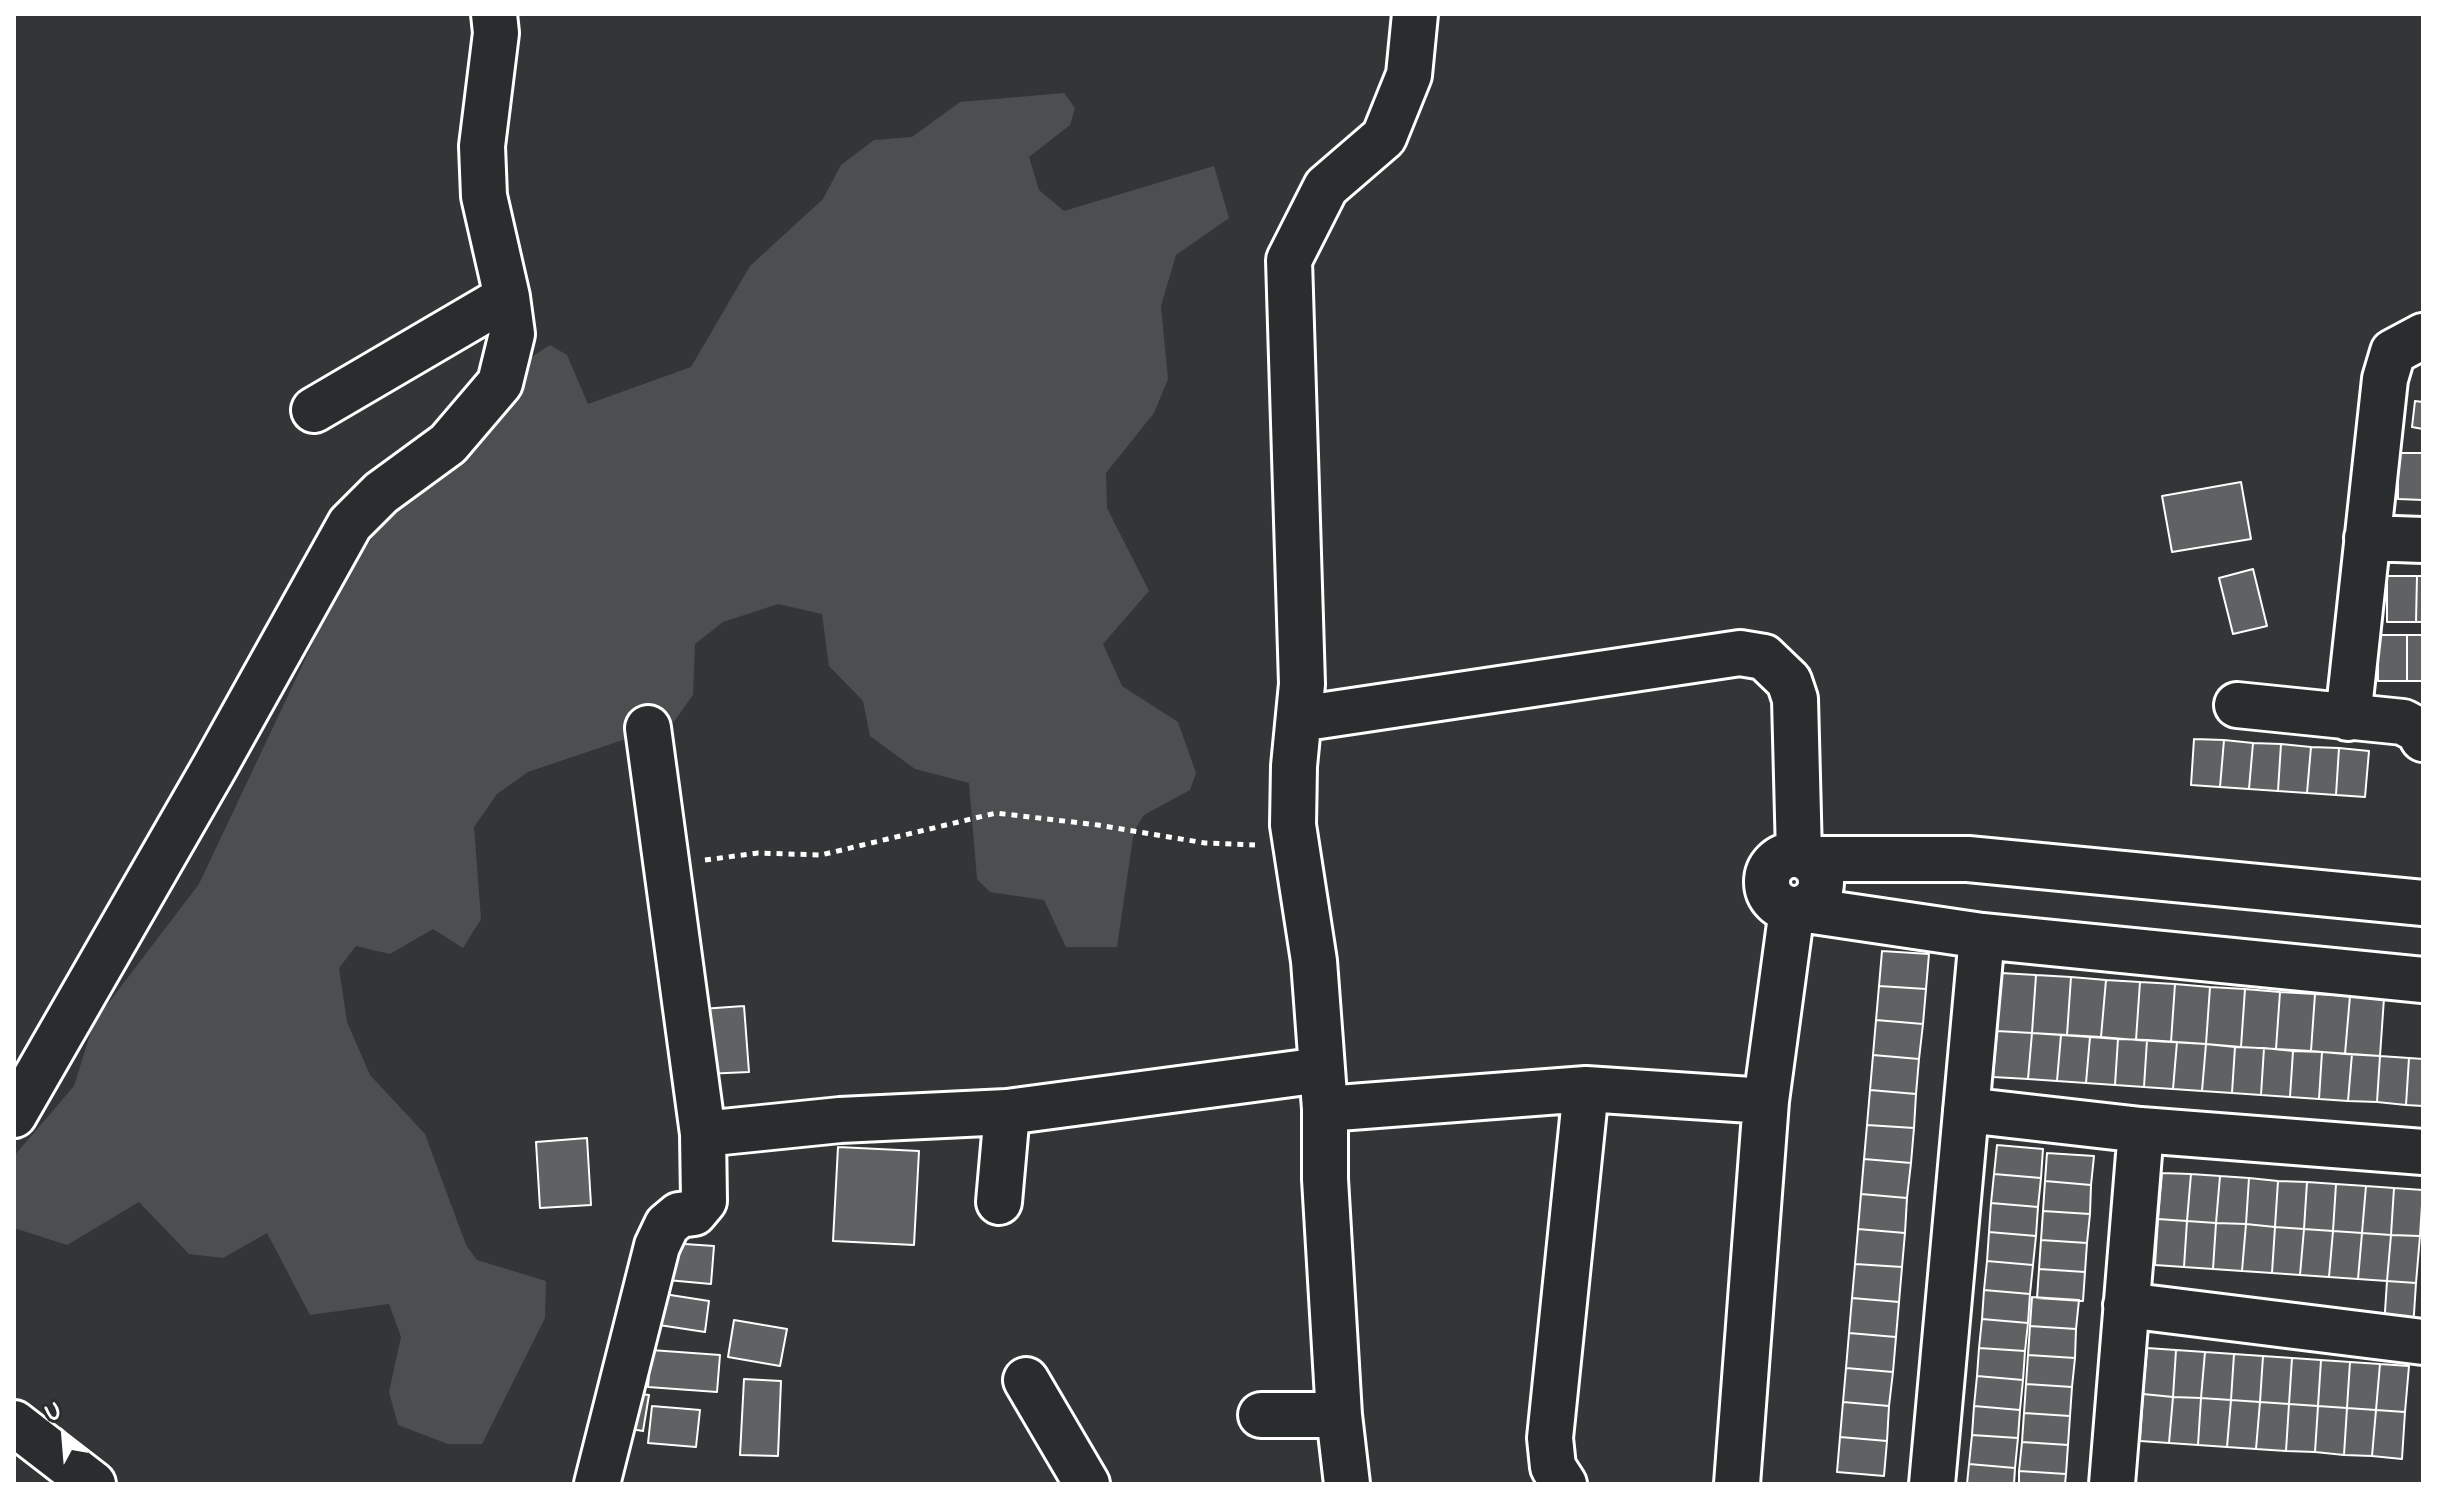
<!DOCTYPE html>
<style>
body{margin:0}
#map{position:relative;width:2437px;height:1498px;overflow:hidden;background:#333536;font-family:Pangolin,sans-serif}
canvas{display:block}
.frame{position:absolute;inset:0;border:16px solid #fff;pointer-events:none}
.north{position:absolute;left:24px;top:1394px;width:80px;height:80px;-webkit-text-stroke:6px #2a2d2e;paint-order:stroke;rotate:334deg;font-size:22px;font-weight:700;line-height:32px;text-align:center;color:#fff}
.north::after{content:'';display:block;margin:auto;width:28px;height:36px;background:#fff;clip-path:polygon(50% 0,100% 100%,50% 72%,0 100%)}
</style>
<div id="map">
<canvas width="2437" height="1498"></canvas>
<div class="frame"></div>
<div class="north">U</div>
</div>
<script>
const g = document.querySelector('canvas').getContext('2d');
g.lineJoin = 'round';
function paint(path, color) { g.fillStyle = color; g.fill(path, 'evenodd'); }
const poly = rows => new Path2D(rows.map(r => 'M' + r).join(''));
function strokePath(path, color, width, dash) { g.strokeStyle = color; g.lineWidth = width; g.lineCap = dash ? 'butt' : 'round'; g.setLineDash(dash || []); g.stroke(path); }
const green = poly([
 [1064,93,1075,108,1070,125,1029,157,1039,190,1064,211,1214,166,1229,218,1176,255,1161,306,1168,379,1154,413,1106,473,1107,508,1149,591,1103,644,1122,686,1178,722,1196,773,1190,790,1144,815,1134,831,1117,947,1066,947,1044,900,990,892,977,879,969,783,915,769,870,736,863,701,829,666,822,614,778,604,723,622,695,644,693,695,673,723,528,772,497,794,474,827,481,919,463,948,433,929,390,954,356,946,339,968,347,1022,370,1075,425,1134,466,1245,477,1260,546,1281,545,1318,482,1444,448,1444,398,1425,389,1392,401,1337,389,1304,310,1315,267,1233,223,1258,189,1254,139,1202,67,1245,14,1228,14,1156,74,1086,94,1022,199,884,344,577,403,495,494,422,530,358,550,345,567,355,588,404,691,367,750,266,823,199,841,165,874,140,912,137,960,102]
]);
const building = poly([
 [2415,401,2423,402,2423,429,2412,427,2415,401],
 [2398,453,2423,453,2423,500,2398,499,2398,453],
 [2241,482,2251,539,2172,552,2162,496,2241,482],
 [2253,569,2267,626,2233,634,2219,578,2253,569],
 [2387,576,2417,576,2416,622,2387,622,2387,576],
 [2417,576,2423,576,2423,622,2416,622,2417,576],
 [2378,635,2407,635,2407,681,2378,681,2378,635],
 [2407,635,2423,635,2423,681,2407,681,2407,635],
 [2194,739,2224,740,2220,787,2191,785,2194,739],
 [2224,740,2253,743,2249,789,2220,787,2224,740],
 [2253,743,2281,744,2278,791,2249,789,2253,743],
 [2281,744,2311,747,2307,793,2278,791,2281,744],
 [2311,747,2339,748,2336,795,2307,793,2311,747],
 [2339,748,2369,751,2365,797,2336,795,2339,748],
 [1882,951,1929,954,1926,989,1879,986,1882,951],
 [2001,973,2036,975,2032,1033,1997,1031,2001,973],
 [2036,975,2071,977,2067,1035,2032,1033,2036,975],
 [2071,977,2106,980,2101,1037,2067,1035,2071,977],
 [2106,980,2140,982,2136,1040,2101,1037,2106,980],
 [2140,982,2175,984,2171,1042,2136,1040,2140,982],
 [2175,984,2210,987,2206,1044,2171,1042,2175,984],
 [1879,986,1926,989,1923,1024,1876,1020,1879,986],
 [2210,987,2245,989,2241,1047,2206,1044,2210,987],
 [2245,989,2280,992,2276,1049,2241,1047,2245,989],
 [2280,992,2315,994,2311,1051,2276,1049,2280,992],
 [2315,994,2350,996,2345,1054,2311,1051,2315,994],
 [2350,996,2384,998,2380,1056,2345,1054,2350,996],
 [744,1006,749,1072,705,1074,701,1009,744,1006],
 [1876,1020,1923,1024,1919,1059,1873,1055,1876,1020],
 [1997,1031,2032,1033,2028,1079,1993,1077,1997,1031],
 [2032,1033,2061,1035,2057,1081,2028,1079,2032,1033],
 [2061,1035,2090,1037,2086,1083,2057,1081,2061,1035],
 [2090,1037,2118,1039,2115,1085,2086,1083,2090,1037],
 [2118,1039,2147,1040,2144,1087,2115,1085,2118,1039],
 [2147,1040,2177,1042,2173,1089,2144,1087,2147,1040],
 [2177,1042,2206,1044,2202,1091,2173,1089,2177,1042],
 [2206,1044,2235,1047,2232,1093,2202,1091,2206,1044],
 [2235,1047,2264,1048,2261,1095,2232,1093,2235,1047],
 [2264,1048,2293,1051,2290,1097,2261,1095,2264,1048],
 [2293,1051,2322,1052,2319,1099,2290,1097,2293,1051],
 [2322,1052,2352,1054,2348,1101,2319,1099,2322,1052],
 [2352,1054,2380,1056,2377,1102,2348,1101,2352,1054],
 [1873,1055,1919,1059,1916,1094,1870,1090,1873,1055],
 [2380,1056,2409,1058,2406,1105,2377,1102,2380,1056],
 [2409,1058,2423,1059,2423,1106,2406,1105,2409,1058],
 [1870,1090,1916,1094,1914,1128,1867,1125,1870,1090],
 [1867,1125,1914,1128,1911,1163,1864,1159,1867,1125],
 [587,1138,591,1205,540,1208,536,1142,587,1138],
 [1997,1145,2043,1149,2041,1178,1994,1174,1997,1145],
 [838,1147,919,1151,914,1245,833,1241,838,1147],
 [2047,1153,2094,1156,2091,1185,2045,1181,2047,1153],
 [1864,1159,1911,1163,1907,1198,1861,1194,1864,1159],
 [2162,1173,2191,1174,2187,1221,2158,1219,2162,1173],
 [1994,1174,2041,1178,2038,1207,1991,1203,1994,1174],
 [2191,1174,2220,1176,2216,1223,2187,1221,2191,1174],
 [2220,1176,2249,1178,2246,1224,2216,1223,2220,1176],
 [2249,1178,2278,1181,2275,1227,2246,1224,2249,1178],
 [2045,1181,2091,1185,2090,1214,2043,1211,2045,1181],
 [2278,1181,2307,1182,2304,1229,2275,1227,2278,1181],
 [2307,1182,2336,1184,2333,1231,2304,1229,2307,1182],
 [2336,1184,2366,1186,2362,1233,2333,1231,2336,1184],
 [2366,1186,2394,1188,2391,1235,2362,1233,2366,1186],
 [2394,1188,2423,1190,2420,1236,2391,1235,2394,1188],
 [1861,1194,1907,1198,1905,1233,1858,1229,1861,1194],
 [1991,1203,2038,1207,2036,1236,1989,1232,1991,1203],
 [2043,1211,2090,1214,2087,1243,2041,1240,2043,1211],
 [2158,1219,2187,1221,2184,1267,2155,1265,2158,1219],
 [2187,1221,2216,1223,2213,1269,2184,1267,2187,1221],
 [2216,1223,2246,1224,2242,1271,2213,1269,2216,1223],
 [2246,1224,2275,1227,2272,1273,2242,1271,2246,1224],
 [2275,1227,2304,1229,2300,1275,2272,1273,2275,1227],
 [1858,1229,1905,1233,1902,1267,1855,1264,1858,1229],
 [2304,1229,2333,1231,2329,1277,2300,1275,2304,1229],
 [2333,1231,2362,1233,2358,1279,2329,1277,2333,1231],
 [1989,1232,2036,1236,2033,1265,1987,1261,1989,1232],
 [2362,1233,2391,1235,2387,1281,2358,1279,2362,1233],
 [2391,1235,2420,1236,2416,1283,2387,1281,2391,1235],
 [2041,1240,2087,1243,2085,1272,2039,1269,2041,1240],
 [670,1243,714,1246,711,1284,667,1280,670,1243],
 [1987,1261,2033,1265,2030,1294,1984,1290,1987,1261],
 [1855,1264,1902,1267,1899,1302,1852,1298,1855,1264],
 [2039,1269,2085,1272,2083,1301,2037,1298,2039,1269],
 [2387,1281,2416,1283,2413,1329,2384,1327,2387,1281],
 [1984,1290,2030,1294,2028,1323,1982,1319,1984,1290],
 [664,1294,709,1301,705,1332,659,1325,664,1294],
 [2032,1297,2079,1300,2076,1329,2030,1326,2032,1297],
 [1852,1298,1899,1302,1896,1337,1849,1333,1852,1298],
 [1982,1319,2028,1323,2025,1351,1979,1348,1982,1319],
 [734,1320,787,1329,780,1366,728,1357,734,1320],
 [2030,1326,2076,1329,2075,1358,2028,1355,2030,1326],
 [1849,1333,1896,1337,1893,1372,1846,1368,1849,1333],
 [1979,1348,2025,1351,2023,1380,1977,1376,1979,1348],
 [2147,1348,2176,1350,2173,1397,2143,1394,2147,1348],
 [651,1350,720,1355,717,1392,648,1387,651,1350],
 [2176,1350,2205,1352,2201,1398,2173,1397,2176,1350],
 [2205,1352,2234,1354,2231,1400,2201,1398,2205,1352],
 [2234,1354,2263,1356,2260,1402,2231,1400,2234,1354],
 [2028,1355,2075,1358,2072,1387,2026,1384,2028,1355],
 [2263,1356,2292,1358,2289,1404,2260,1402,2263,1356],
 [2292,1358,2321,1360,2318,1406,2289,1404,2292,1358],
 [2321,1360,2350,1362,2347,1408,2318,1406,2321,1360],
 [2350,1362,2380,1364,2376,1410,2347,1408,2350,1362],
 [2380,1364,2409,1366,2405,1412,2376,1410,2380,1364],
 [1846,1368,1893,1372,1889,1406,1843,1402,1846,1368],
 [1977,1376,2023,1380,2020,1410,1974,1406,1977,1376],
 [744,1379,781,1381,778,1456,740,1455,744,1379],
 [2026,1384,2072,1387,2070,1416,2024,1413,2026,1384],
 [625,1392,649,1395,643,1431,619,1427,625,1392],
 [2143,1394,2173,1397,2169,1443,2140,1441,2143,1394],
 [2173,1397,2201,1398,2198,1445,2169,1443,2173,1397],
 [2201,1398,2231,1400,2227,1447,2198,1445,2201,1398],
 [2231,1400,2260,1402,2256,1449,2227,1447,2231,1400],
 [1843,1402,1889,1406,1887,1441,1840,1437,1843,1402],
 [2260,1402,2289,1404,2286,1451,2256,1449,2260,1402],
 [2289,1404,2318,1406,2315,1452,2286,1451,2289,1404],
 [652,1406,700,1410,696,1447,648,1443,652,1406],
 [1974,1406,2020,1410,2018,1438,1972,1435,1974,1406],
 [2318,1406,2347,1408,2344,1455,2315,1452,2318,1406],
 [2347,1408,2376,1410,2372,1456,2344,1455,2347,1408],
 [2376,1410,2405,1412,2402,1459,2372,1456,2376,1410],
 [2024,1413,2070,1416,2068,1445,2022,1442,2024,1413],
 [1972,1435,2018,1438,2015,1468,1969,1464,1972,1435],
 [1840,1437,1887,1441,1884,1476,1837,1472,1840,1437],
 [2022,1442,2068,1445,2066,1474,2019,1471,2022,1442],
 [1969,1464,2015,1468,2014,1484,1967,1484,1969,1464],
 [2019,1471,2066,1474,2065,1484,2019,1484,2019,1471]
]);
const path = poly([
 [705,860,758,853,821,855,996,813,1098,825,1205,843,1255,845]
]);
const minor = poly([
 [314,410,507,297],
 [2367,538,2423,540],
 [2237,705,2403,722,2418,730,2423,739],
 [2348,718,2385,379,2393,352,2423,336],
 [1299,719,1740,653,1764,657,1789,681,1795,699,1799,855],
 '1767 882a27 27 0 1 1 54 0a27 27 0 1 1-54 0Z',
 [1809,859,1968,859,2423,903],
 [1800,909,1982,936,2423,980],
 [1325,1109,1586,1089,1766,1101],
 [1966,1110,2141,1130,2423,1152],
 [14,1115,215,766,350,524,381,493,448,444,500,383,512,334,507,297,484,196,482,146,496,33,494,14],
 [703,1134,840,1120,1007,1112,1321,1070],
 [999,1202,1007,1112],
 [2126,1305,2423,1342],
 [1026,1380,1087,1484],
 [1261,1415,1339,1415],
 [14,1423,93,1484],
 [597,1484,657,1246,667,1225,679,1215,694,1213,704,1201,703,1134,648,728],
 [1347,1484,1339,1415,1325,1179,1325,1109,1314,961,1293,825,1294,766,1302,684,1289,260,1326,187,1384,137,1409,75,1415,14],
 [1564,1484,1553,1467,1550,1438,1586,1089],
 [1737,1484,1766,1101,1792,909],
 [1932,1484,1982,936],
 [2112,1484,2141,1130]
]);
paint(green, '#4c4f50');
paint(building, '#5f6162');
strokePath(building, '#fff', 2);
strokePath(minor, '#fff', 50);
strokePath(path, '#fff', 5, [6, 6]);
strokePath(minor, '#2a2d2e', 44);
</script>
